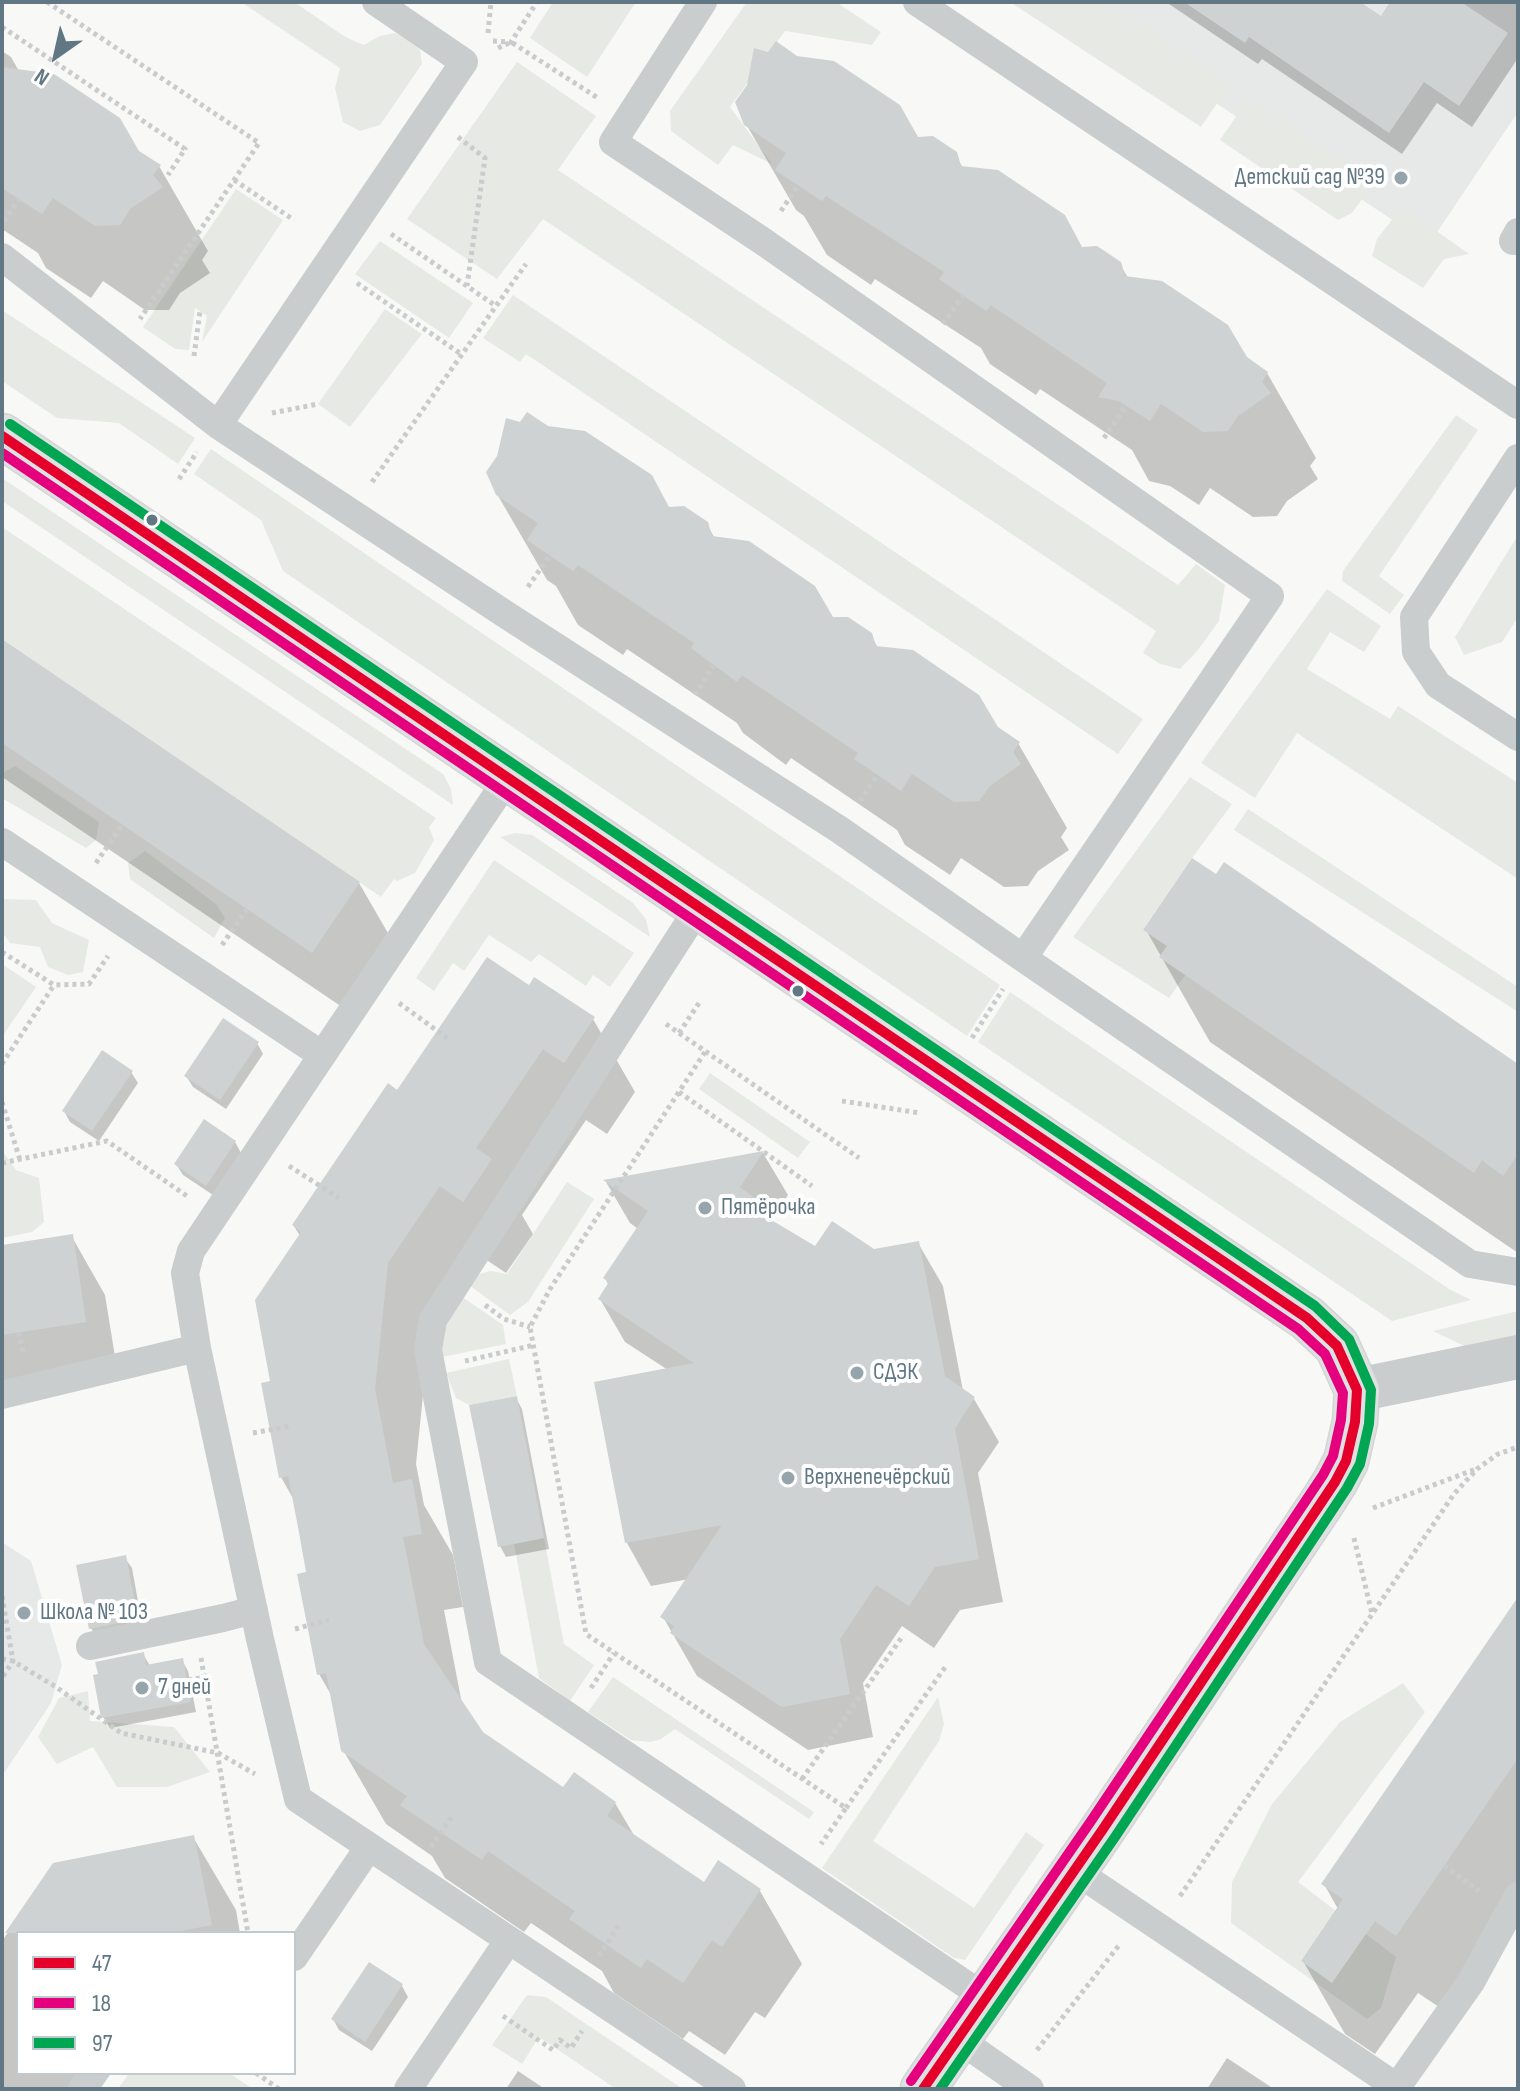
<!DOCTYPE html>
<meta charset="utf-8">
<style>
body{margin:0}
#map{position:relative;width:1520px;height:2091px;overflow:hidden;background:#f8f8f7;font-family:"Sofia Sans Condensed",sans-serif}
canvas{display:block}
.frame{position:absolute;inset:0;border:4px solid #617884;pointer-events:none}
.legend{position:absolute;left:16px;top:1931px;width:280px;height:144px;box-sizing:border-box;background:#fff;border:2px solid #c0c9ce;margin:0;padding:10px 14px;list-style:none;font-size:24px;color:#617884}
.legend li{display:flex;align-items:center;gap:16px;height:40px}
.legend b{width:40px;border:2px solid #c0c9ce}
.north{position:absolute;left:16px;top:16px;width:80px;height:80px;-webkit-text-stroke:6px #fff;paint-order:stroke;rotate:214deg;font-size:22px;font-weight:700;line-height:32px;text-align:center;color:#617884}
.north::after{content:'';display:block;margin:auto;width:28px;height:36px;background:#617884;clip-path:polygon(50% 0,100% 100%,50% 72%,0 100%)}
</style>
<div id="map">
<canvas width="1520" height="2091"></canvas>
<div class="frame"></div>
<ul class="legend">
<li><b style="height:10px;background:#e4002b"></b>47</li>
<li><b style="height:10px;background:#e5007d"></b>18</li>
<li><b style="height:10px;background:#00a651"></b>97</li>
</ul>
<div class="north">N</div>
</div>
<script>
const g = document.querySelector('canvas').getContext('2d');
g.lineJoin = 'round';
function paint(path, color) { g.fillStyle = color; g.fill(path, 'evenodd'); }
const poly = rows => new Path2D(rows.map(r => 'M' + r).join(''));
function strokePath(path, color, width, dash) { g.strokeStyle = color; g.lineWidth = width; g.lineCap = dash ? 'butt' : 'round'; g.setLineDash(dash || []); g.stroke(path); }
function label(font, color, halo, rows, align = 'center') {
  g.font = font + ' "Sofia Sans Condensed",sans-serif'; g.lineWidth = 8; g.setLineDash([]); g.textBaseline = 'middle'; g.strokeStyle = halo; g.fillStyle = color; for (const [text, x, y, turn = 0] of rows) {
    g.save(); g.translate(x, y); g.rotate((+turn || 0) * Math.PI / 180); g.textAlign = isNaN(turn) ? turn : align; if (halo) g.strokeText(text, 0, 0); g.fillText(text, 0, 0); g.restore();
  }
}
const built = poly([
 [1063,2,1518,2,1518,112,1429,244],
 [2,1542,31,1561,62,1665,51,1703,2,1776]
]);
const green = poly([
 [241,2,294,2,344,36,356,42,364,45,380,36,395,33,410,39,420,50,422,64,380,125,360,131,343,122,335,88,340,68],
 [553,2,636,2,587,77,530,38],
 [747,2,836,2,881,32,872,45,785,31,730,107,772,164,733,145,718,165,671,131,670,111],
 [1010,2,1104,2,1230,84,1201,127],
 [517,62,596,116,558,170,1178,585,1196,564,1225,585,1219,621,1198,650,1180,669,1160,664,1143,653,1156,631,543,219,497,279,407,219],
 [1254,101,1368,180,1367,192,1352,213,1338,220,1220,140,1246,102],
 [236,189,283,220,202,342,207,316,195,308,189,350,175,349,143,327],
 [1398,212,1411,213,1469,254,1444,259,1423,288,1372,256,1377,239],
 [380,241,473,303,449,338,355,274],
 [513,295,1143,719,1118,754,526,354,520,362,483,338],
 [385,309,422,334,350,427,318,404],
 [2,310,195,438,178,464,119,423,57,418,2,381],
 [1456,415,1478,430,1379,576,1404,595,1390,614,1342,581,1343,571],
 [211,449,1000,985,967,1036,283,571,261,520,194,474],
 [2,478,443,774,451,789,453,805,2,501],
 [2,527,436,818,429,827,434,840,415,873,397,881,394,879,381,897,2,639],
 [1518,535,1518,617,1502,642,1464,655,1455,637],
 [1327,589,1381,626,1364,652,1330,632,1307,669,1390,719,1398,706,1518,783,1518,879,1297,733,1255,798,1201,763],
 [15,766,99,822,96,840,86,848,2,798,2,773],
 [1190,777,1232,804,1192,858,1143,930,1167,946,1159,957,1185,975,1169,998,1073,937],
 [1248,809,1518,987,1518,1012,1234,830],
 [515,833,532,835,633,903,646,919,650,937,500,837],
 [145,851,216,904,225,918,214,938,130,879,128,863],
 [494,860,634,953,610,987,593,975,586,986,539,954,531,962,489,935,464,971,453,963,434,991,416,978],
 [2,899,36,900,52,923,89,940,83,972,68,975,48,967,40,947,10,943,2,932],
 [2,964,36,987,2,1037],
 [1010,992,1449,1289,1471,1300,1392,1321,978,1042],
 [710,1073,810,1142,798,1158,699,1089],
 [2,1150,16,1170,39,1178,44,1222,32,1232,2,1238],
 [567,1182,594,1199,528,1302,510,1315,466,1283,476,1275,491,1271,507,1274],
 [458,1294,503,1325,506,1344,442,1357,441,1338,446,1317],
 [1518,1311,1518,1347,1483,1355,1433,1331],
 [509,1359,517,1396,469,1405,456,1398,446,1373],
 [544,1538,564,1644,594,1665,570,1701,539,1678,514,1544],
 [613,1677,814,1812,809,1819,675,1729,661,1739,650,1742,631,1740,588,1712],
 [1403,1683,1425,1712,1298,1882,1396,1957,1381,2008,1367,2019,1231,1923,1232,1882,1272,1804,1340,1722],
 [88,1691,90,1721,174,1727,210,1772,167,1787,117,1787,93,1747,57,1764,38,1737,59,1698],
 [938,1697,944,1724,939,1741,873,1841,974,1908,1026,1832,1044,1845,965,1960,954,1958,822,1868],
 [527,1995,546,1997,683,2089,616,2089,539,2037,522,2064,492,2045],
 [129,2073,229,2073,253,2089,118,2089]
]);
const shadow = poly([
 [1166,2,1356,2,1382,19,1393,2,1518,2,1518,58,1472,127,1437,103,1402,154,1262,59,1258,64],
 [2,51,11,57,19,71,159,166,208,251,202,260,210,273,180,293,169,310,145,310,103,281,91,298,46,268,38,253,2,229],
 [746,124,918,140,955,154,963,168,1082,249,1120,264,1128,278,1267,373,1316,458,1310,466,1318,479,1287,501,1277,516,1253,517,1210,488,1199,505,1170,486,1149,481,1132,450,1040,389,1036,395,990,364,981,348,875,279,871,285,827,255,804,216,796,210],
 [497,494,669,509,707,524,715,539,832,619,870,634,878,648,1018,743,1067,828,1061,837,1069,850,1038,871,1028,886,1004,887,961,858,950,875,905,845,897,830,791,758,786,765,743,733,737,723,627,649,623,655,578,625,556,586,547,580],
 [2,642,359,883,392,940,345,1009,2,777],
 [1146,930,1518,1066,1518,1253,1210,1042],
 [530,987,593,1019,635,1092,607,1134,586,1120,522,1215,533,1234,506,1273,482,1257,429,1336,416,1464,424,1505,453,1555,463,1607,444,1610,462,1704,482,1733,564,1790,615,1803,635,1837,705,1884,760,1891,802,1964,765,2018,755,2012,725,2055,689,2031,683,2039,614,1993,602,1971,531,1923,524,1932,445,1878,432,1856,386,1824,343,1750,333,1698,319,1674,309,1573,295,1502,281,1477,272,1383,300,1236,294,1226,398,1092],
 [257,1043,263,1054,226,1109,193,1087,186,1076],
 [131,1072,138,1083,99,1141,70,1122,64,1111],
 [235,1142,241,1153,213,1195,183,1175,176,1164],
 [763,1153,788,1195,770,1221,816,1249,874,1251,918,1243,943,1286,963,1391,974,1399,999,1442,978,1473,1003,1602,960,1610,934,1648,902,1626,863,1683,873,1737,808,1750,697,1676,663,1617,689,1579,651,1586,627,1543,668,1370,625,1342,600,1299,609,1286,605,1278,638,1229,630,1223,606,1182],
 [72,1237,105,1295,119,1381,2,1399,2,1247],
 [516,1398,522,1409,549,1549,506,1557,500,1546],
 [125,1558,132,1568,143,1629,97,1639,91,1628],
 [1518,1600,1518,1891,1439,2007,1418,1993,1375,2054,1345,2034,1303,1961,1338,1909,1324,1884],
 [143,1654,150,1666,182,1660,188,1671,196,1712,110,1728,103,1717],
 [193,1837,236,1910,240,1933,18,1933,18,2073,111,2073,100,2089,2,2089,2,1941,54,1865],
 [369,1965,402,1986,408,1997,372,2051,339,2030,333,2019],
 [1227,2058,1274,2089,1207,2089],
 [518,2071,545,2089,506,2089]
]);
const building = poly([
 [1184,2,1360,2,1381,16,1390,2,1461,2,1508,33,1459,106,1424,82,1389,133,1249,37,1245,43],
 [776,41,797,56,834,61,900,105,918,137,933,136,957,152,961,166,998,170,1065,215,1082,247,1097,246,1121,262,1125,276,1162,281,1228,325,1247,357,1268,372,1262,382,1271,393,1238,416,1228,431,1203,432,1161,404,1150,421,1119,401,1098,397,1107,383,991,305,986,311,939,279,944,272,826,196,822,201,775,170,786,153,744,125,735,102,747,85,754,48,768,52],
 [2,67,54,74,120,118,139,151,161,165,153,175,163,187,131,208,120,225,95,226,53,198,42,214,2,188],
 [527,412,548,426,585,431,652,475,669,507,684,506,708,522,712,536,749,541,815,586,833,617,848,617,872,633,876,646,913,650,979,695,998,727,1020,742,1013,752,1021,764,990,786,979,801,954,802,912,774,901,791,854,759,858,753,742,675,737,682,691,648,694,643,578,565,573,571,527,540,538,523,496,495,486,472,497,456,506,418,520,422],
 [2,639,360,882,312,953,2,743],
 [1192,858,1216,874,1224,862,1518,1064,1518,1154,1503,1176,1482,1160,1474,1173,1159,957,1167,946,1143,930],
 [487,957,529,985,534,977,595,1017,564,1063,543,1049,476,1148,492,1159,463,1202,440,1186,388,1263,375,1389,393,1483,412,1479,422,1534,403,1537,424,1644,483,1732,563,1787,574,1772,616,1802,607,1816,704,1882,718,1860,761,1889,722,1947,712,1940,683,1983,647,1959,641,1968,569,1919,575,1911,488,1851,482,1860,400,1805,407,1796,341,1751,326,1673,317,1675,297,1574,306,1572,298,1527,288,1476,279,1478,261,1383,270,1381,255,1300,301,1232,292,1225,388,1083,397,1090],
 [223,1018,259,1042,220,1100,184,1076],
 [102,1050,133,1071,92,1131,62,1111],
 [204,1119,236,1141,206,1186,174,1164],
 [764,1151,740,1187,756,1199,758,1212,815,1246,832,1221,874,1249,919,1241,945,1376,975,1397,955,1429,979,1559,935,1567,909,1606,876,1585,840,1639,850,1694,782,1707,670,1633,674,1626,660,1617,722,1525,625,1543,594,1382,694,1363,598,1299,609,1282,603,1278,648,1211,603,1180],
 [73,1234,86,1322,2,1335,2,1245],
 [517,1396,544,1538,498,1547,469,1405],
 [126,1555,138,1619,89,1629,76,1565],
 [1518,1597,1518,1758,1396,1936,1375,1921,1332,1983,1301,1961,1343,1899,1321,1884],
 [144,1652,146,1665,183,1658,191,1702,101,1718,93,1675,98,1674,95,1662],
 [194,1835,212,1925,170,1933,5,1933,53,1863],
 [369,1962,403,1984,365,2042,331,2019]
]);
const path = poly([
 [47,2,259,143,140,319],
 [2,27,185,149,168,175],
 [488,33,491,2],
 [493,41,511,42,537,2],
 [498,48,511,42,598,98],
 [458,137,485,158,467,286],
 [234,180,294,220],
 [781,211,798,185],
 [4,221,19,199],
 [391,234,496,306,526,264],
 [357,283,461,354],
 [943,324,963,295],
 [194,356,200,311],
 [272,413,318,404],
 [1104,438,1126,406],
 [179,479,197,452],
 [372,482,496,306],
 [528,587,550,555],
 [695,695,713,666],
 [860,801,877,775],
 [96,863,122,825],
 [222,945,247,909],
 [2,952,54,985,89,984,108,956],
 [399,1003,447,1038],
 [666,1024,859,1158],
 [679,1033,699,1003],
 [972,1038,1003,989],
 [705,1052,550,1289,530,1327,586,1634,846,1808,821,1844],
 [2,1064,54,985],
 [679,1092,812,1186],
 [842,1101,920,1113],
 [2,1102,20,1160],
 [2,1163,107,1141,187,1196],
 [289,1166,339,1198],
 [485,1305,504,1319,530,1327],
 [19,1332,23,1352],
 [465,1361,534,1345],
 [253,1433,291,1426],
 [1373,1508,1476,1469],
 [1354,1538,1372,1614],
 [2,1596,13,1661,2,1678],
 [295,1629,329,1620],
 [201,1658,248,1933],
 [2,1659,13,1661,56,1687,121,1733,218,1753,255,1774],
 [188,1680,205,1677],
 [591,1688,614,1653],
 [802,1779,902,1637],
 [846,1808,946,1666],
 [431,1847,453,1815],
 [1444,1866,1479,1891],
 [1180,1896,1454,1494,1477,1469,1498,1454,1518,1447],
 [599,1956,618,1926],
 [503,2016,553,2050,560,2040,571,2048,582,2031],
 [1037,2050,1120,1944],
 [256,2073,279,2089]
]);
const lane = poly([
 [703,2,613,142,761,240,1270,596,1023,958],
 [917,2,1518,405],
 [1513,241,1518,232],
 [2,257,218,425,464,62,376,2],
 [218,425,508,616,840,830,1023,958,1470,1264,1518,1272],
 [1518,458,1414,617,1416,652,1438,685,1518,737],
 [508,778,191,1251,185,1273,197,1348,260,1639,298,1799,732,2089],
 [2,842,322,1055],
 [699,907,433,1320,428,1350,488,1662,986,1998],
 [2,1395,197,1348],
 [90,1646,223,1618,254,1610],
 [1074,1870,1400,2089],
 [294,1957,369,1847],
 [957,2038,1030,2089],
 [1397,2087,1471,1982,1518,1896],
 [82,2089,94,2073],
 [408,2089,508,1941]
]);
const street = poly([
 [1357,1390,1518,1357]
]);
const secondary = poly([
 [2,436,1307,1318,1337,1346,1357,1390,1355,1422,1346,1461,1335,1482,1321,1504,1103,1829,923,2089]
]);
const bus1 = poly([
 [2,436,1307,1318,1337,1346,1357,1390,1355,1422,1346,1461,1335,1482,1103,1829,923,2089]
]);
const bus2 = poly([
 [2,453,1298,1329,1325,1354,1343,1393,1341,1420,1333,1456,1323,1475,1091,1821,911,2081]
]);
const bus3 = poly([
 [10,424,1315,1306,1349,1339,1371,1390,1369,1424,1360,1464,1347,1488,1115,1837,940,2089]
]);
const markers = [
 [1401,178,8,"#96a5ac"],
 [152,520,7,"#617884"],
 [798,991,7,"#617884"],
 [705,1208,8,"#96a5ac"],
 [857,1373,8,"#96a5ac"],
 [788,1478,8,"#96a5ac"],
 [24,1613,8,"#96a5ac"],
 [142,1688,8,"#96a5ac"]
];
const poiNames = [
 ["Детский сад №39",1385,178,"right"],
 ["Пятёрочка",721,1208],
 ["СДЭК",873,1373],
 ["Верхнепечёрский",804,1478],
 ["Школа № 103",40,1613],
 ["7 дней",158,1688]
];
paint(built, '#e6e9e8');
paint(green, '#e7eae4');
paint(shadow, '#0003');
paint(building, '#cfd2d2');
strokePath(secondary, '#d3d5d5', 47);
strokePath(path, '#c9cbcc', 5, [4, 4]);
strokePath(lane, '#cacdcd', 28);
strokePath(street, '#cacdcd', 44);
strokePath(secondary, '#dfe0e1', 44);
strokePath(bus1, '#e4002b', 10);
strokePath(bus2, '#e5007d', 10);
strokePath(bus3, '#00a651', 10);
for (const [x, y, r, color] of markers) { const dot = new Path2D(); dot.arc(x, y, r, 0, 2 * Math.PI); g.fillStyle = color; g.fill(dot); strokePath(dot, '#fff', 3); }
label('24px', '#617884', '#fff', poiNames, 'left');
</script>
